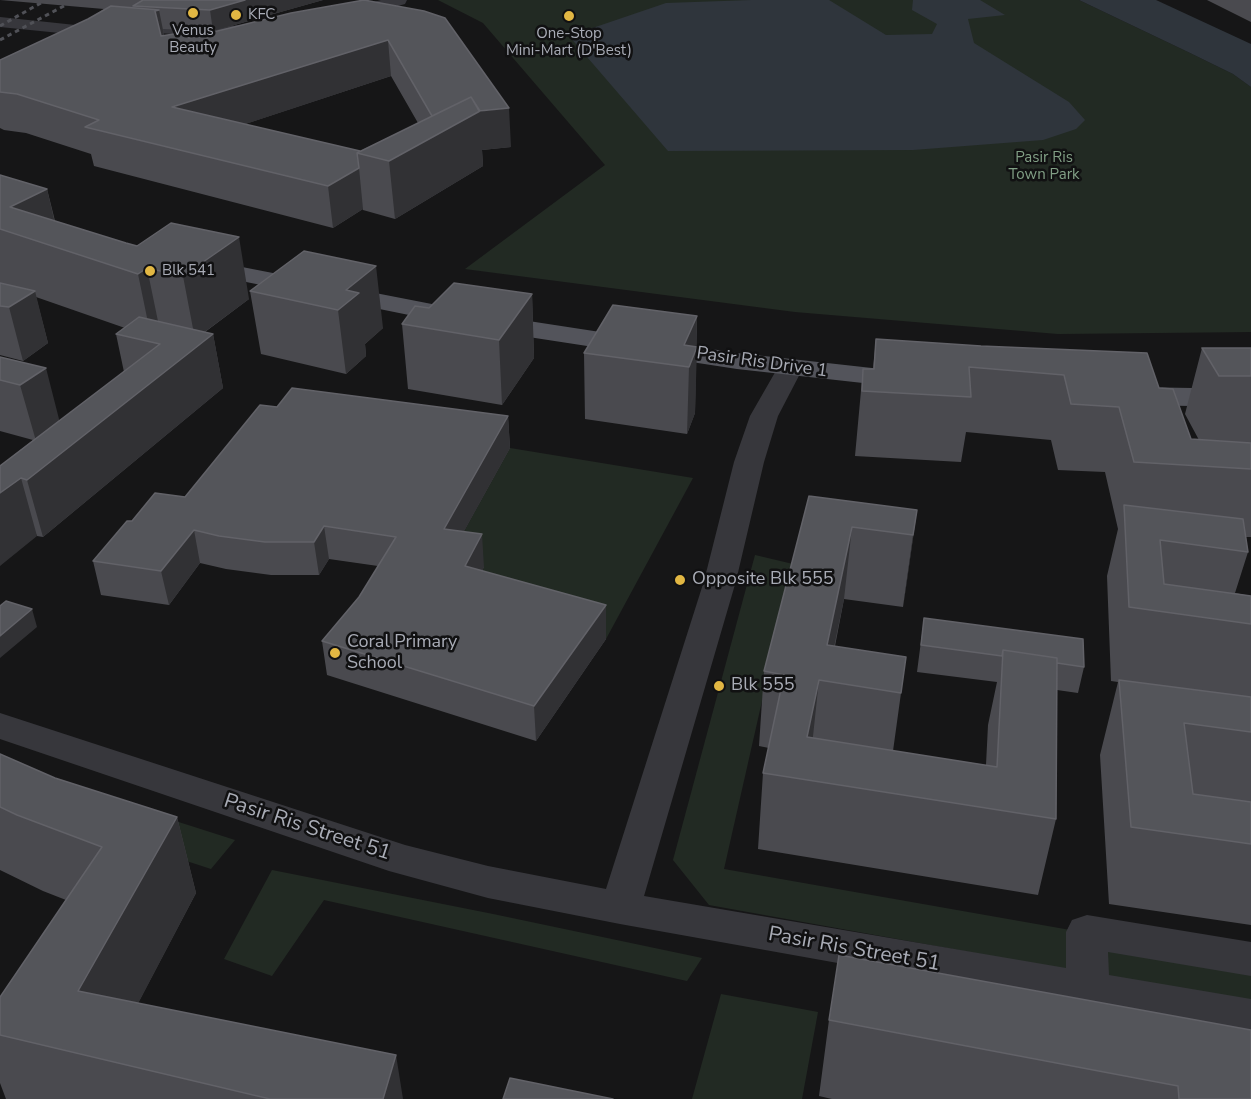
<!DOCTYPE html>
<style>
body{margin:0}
canvas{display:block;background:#161617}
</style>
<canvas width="1251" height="1099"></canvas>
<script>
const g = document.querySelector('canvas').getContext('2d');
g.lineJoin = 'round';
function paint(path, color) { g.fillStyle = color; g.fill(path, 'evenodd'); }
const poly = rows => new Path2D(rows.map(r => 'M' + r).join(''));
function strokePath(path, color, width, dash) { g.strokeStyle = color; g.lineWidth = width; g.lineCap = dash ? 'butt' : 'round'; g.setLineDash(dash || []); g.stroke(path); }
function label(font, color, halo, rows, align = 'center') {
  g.font = font + ' "Nunito Sans",sans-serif'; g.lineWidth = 5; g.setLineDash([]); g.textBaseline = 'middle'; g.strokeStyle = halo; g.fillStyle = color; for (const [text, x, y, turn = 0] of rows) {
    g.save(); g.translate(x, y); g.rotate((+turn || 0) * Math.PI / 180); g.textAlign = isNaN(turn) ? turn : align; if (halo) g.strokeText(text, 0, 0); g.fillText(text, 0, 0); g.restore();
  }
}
const green = poly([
 [438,0,1079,0,1188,52,1233,74,1251,87,1251,332,1058,334,795,312,465,269,605,165,483,23],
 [510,448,693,478,606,639,470,600,484,567,447,562],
 [755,555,793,564,724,869,1076,931,1069,970,709,905,673,860],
 [0,765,235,840,211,869,0,800],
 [272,870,493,914,702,958,687,981,324,900,272,976,224,959],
 [1087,932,1251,959,1251,1018,1087,991],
 [721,994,818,1012,802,1099,692,1099]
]);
const water = poly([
 [751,0,829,0,886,35,932,34,937,24,912,10,913,0,980,0,1005,15,968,19,974,43,1069,102,1085,120,1076,129,1043,140,913,150,668,151,569,36,666,3],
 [1079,0,1156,0,1251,44,1251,87,1233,74,1188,52]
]);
const minor = poly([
 [381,0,407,0,405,4,345,21,339,20,336,16,339,12,381,0],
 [0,17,113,29,111,26,114,22,120,21,214,27,256,24,262,25,265,29,262,33,256,34,214,37,117,30,119,33,116,37,110,38,0,27,0,17],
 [790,360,799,362,803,368,778,416,764,462,736,581,644,896,1066,968,1066,932,1072,920,1087,915,1251,942,1251,976,1108,952,1109,975,1251,999,1251,1037,620,924,488,898,389,871,0,739,0,713,405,845,488,866,606,889,704,581,734,462,750,416,781,362,790,360]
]);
const major = poly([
 [201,259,483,314,737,353,908,372,918,374,922,380,918,386,908,388,737,369,483,330,192,271,189,266,192,261,201,259],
 [1133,387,1251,389,1251,407,1133,405,1123,402,1119,396,1123,390,1133,387]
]);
const rail = poly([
 [0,26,46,0],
 [0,40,75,0]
]);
const wall = poly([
 [0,0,323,0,213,31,163,29,164,36,189,38,364,0,511,147,482,150,483,166,395,219,363,210,363,209,333,228,94,166,91,154,26,133,4,130,0,128,0,60,88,19,104,9],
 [391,76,418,123,360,151,245,124],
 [1207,0,1251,0,1251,22],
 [0,175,47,189,55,221,249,299,205,332,213,334,223,388,43,537,37,536,0,466,33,440,0,431,0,357,59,421,124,372,116,334,125,328,36,297,48,343,23,361,0,355],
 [304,251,383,328,365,344,366,356,346,374,261,354,250,291],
 [532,294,534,358,502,405,408,389,402,324,429,308],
 [697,316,695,413,687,434,585,419,584,353],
 [876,339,1159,388,1191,439,1199,440,1185,414,1202,348,1251,348,1251,537,1246,537,1248,552,1235,593,1251,596,1251,925,1109,904,1100,755,1118,682,1111,681,1107,576,1118,529,1105,472,1058,470,1051,440,966,432,961,462,855,456,863,369,873,369],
 [277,407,508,416,510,448,464,531,484,567,482,571,606,639,536,741,327,675,322,641,359,597,378,566,329,559,319,575,271,575,226,569,200,563,169,605,101,595,93,561,132,521,185,497],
 [809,496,917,510,903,607,844,599,835,646,901,693,893,751,986,765,988,725,997,682,917,672,924,618,1084,667,1078,693,1057,690,1056,819,1038,895,758,849,763,773,769,748,759,746,764,671],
 [0,754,55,778,177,817,196,893,138,1003,403,1099,6,1099,0,1083,0,997,66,900,43,891,0,870],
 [829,1020,1251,1099,832,1099,819,1096]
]);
const shadedWall = poly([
 [245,0,323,0,213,31,210,10],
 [159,10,166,45,161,46,155,11],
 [388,40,391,76,179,146,172,107],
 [509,108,511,147,482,150,483,166,395,219,389,161,433,117],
 [359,168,363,209,333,228,328,186],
 [47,189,61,249,10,207],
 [239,237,249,299,195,339,183,276],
 [376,266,383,328,365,344,366,356,346,374,338,310,346,290],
 [147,268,160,331,151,337,138,274],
 [35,291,48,343,23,361,9,307],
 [532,294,534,358,502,405,499,340],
 [697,316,696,351,697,347,695,413,687,434,689,367,684,345],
 [213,334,223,388,43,537,27,480],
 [46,368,60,423,36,441,20,385],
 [508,416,510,448,447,562,444,529],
 [21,478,37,536,0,566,0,493],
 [917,510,907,581,903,607,913,535],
 [324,526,329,559,319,575,314,542],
 [852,527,844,599,827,681,827,645],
 [194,530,200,563,169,605,161,571],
 [482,534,484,567,467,599,465,566],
 [606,605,606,639,536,741,534,706],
 [32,609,37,627,0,658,0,636],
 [819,680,811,755,807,737],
 [177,817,196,893,108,1061,78,991],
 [396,1055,403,1099,383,1099]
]);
const building = poly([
 [143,0,245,0,210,10,133,6,143,0],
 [364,0,424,11,445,18,509,108,479,111,471,97,432,116,388,40,172,107,360,151,357,153,359,168,328,186,85,127,99,120,17,94,0,92,0,60,88,19,111,6,159,10,155,11,161,36,187,32,189,38,291,13,364,0],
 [471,97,480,111,389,161,357,153,471,97],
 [0,175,47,189,10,207,126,243,137,246,171,223,239,237,183,276,147,268,138,274,0,229,0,175],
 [304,251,376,266,346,290,359,293,338,310,250,291,304,251],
 [0,283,35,291,9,307,0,306,0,283],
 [454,283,532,294,499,340,402,324,415,306,429,308,454,283],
 [613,305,697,316,684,345,697,347,689,367,584,353,613,305],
 [139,317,213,334,27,480,21,478,0,493,0,466,160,344,116,334,139,317],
 [876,339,981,346,1147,353,1159,388,1173,389,1191,439,1251,443,1251,469,1134,462,1119,407,1071,404,1064,375,969,367,971,397,862,391,863,369,874,369,876,339],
 [1202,348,1251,348,1251,376,1219,376,1202,348],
 [0,357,46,368,20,385,0,380,0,357],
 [292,388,508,416,444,529,482,534,465,566,606,605,534,706,322,641,359,597,396,537,324,526,314,542,265,542,219,536,194,530,161,571,93,561,127,521,132,521,155,493,185,497,260,405,277,407,292,388],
 [809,496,917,510,913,535,852,527,827,645,906,657,901,693,819,680,807,737,997,767,1003,650,1057,658,1056,819,763,773,784,675,764,671,809,496],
 [1124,505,1243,519,1248,552,1160,540,1164,584,1251,596,1251,624,1129,607,1124,505],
 [6,601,32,609,0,636,0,606,6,601],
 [924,618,1083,639,1084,667,1057,663,1057,658,1003,650,1002,656,921,645,924,618],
 [1119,680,1251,697,1251,732,1184,723,1193,794,1251,802,1251,844,1131,827,1119,680],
 [0,754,55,778,177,817,78,991,396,1055,383,1099,270,1099,0,1035,0,997,102,847,17,815,0,807,0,754],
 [839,955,1251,1030,1251,1099,1179,1099,1178,1086,829,1020,839,955],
 [510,1078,613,1099,503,1099,510,1078]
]);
const markers = [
 [193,13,6,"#e2b743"],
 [236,15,6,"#e2b743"],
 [569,16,6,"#e2b743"],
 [150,271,6,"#e2b743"],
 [680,580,6,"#e2b743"],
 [335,653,6,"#e2b743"],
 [719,686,6,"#e2b743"]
];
const farPoinames = [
 ["KFC",248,15],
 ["Venus",193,31,"center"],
 ["Beauty",193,48,"center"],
 ["One-Stop",569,34,"center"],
 ["Mini-Mart (D'Best)",569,51,"center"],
 ["Blk 541",162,271]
];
const farParknames = [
 ["Pasir Ris",1044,158],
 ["Town Park",1044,175]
];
const streetNames = [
 ["Pasir Ris Drive 1",762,363,8]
];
const poiNames = [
 ["Opposite Blk 555",692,580],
 ["Coral Primary",347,643],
 ["School",347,664],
 ["Blk 555",731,686]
];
const nearStreetnames = [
 ["Pasir Ris Street 51",307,828,18],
 ["Pasir Ris Street 51",854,950,10]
];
paint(green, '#222a23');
paint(water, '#2f353c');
paint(minor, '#37373c');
paint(major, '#53545b');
strokePath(rail, '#505157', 3, [4.5, 4]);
paint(wall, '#4a4a4f');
paint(shadedWall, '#313134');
paint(building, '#54555a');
strokePath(building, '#626268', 1.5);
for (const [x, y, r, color] of markers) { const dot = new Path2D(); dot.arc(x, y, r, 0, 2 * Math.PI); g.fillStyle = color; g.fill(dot); strokePath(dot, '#111112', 2); }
label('15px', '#a9acb6', '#111112', farPoinames, 'left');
label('15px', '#819f85', '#111112', farParknames);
label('18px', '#a9acb6', '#111112', streetNames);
label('18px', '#a9acb6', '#111112', poiNames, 'left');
label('21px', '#a9acb6', '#111112', nearStreetnames);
</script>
